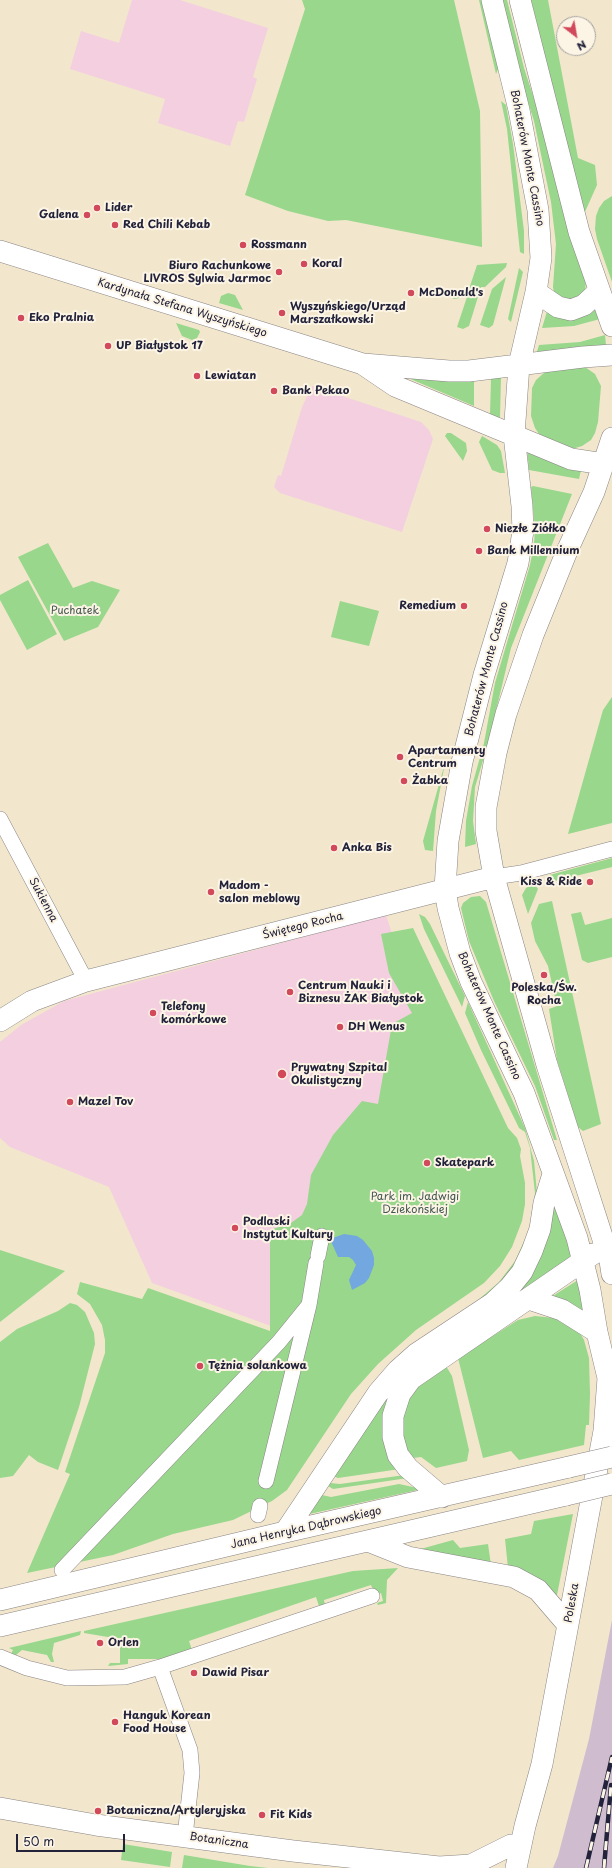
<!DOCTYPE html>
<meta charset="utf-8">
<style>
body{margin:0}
#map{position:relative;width:612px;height:1868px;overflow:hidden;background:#f2e7cc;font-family:"Playpen Sans",sans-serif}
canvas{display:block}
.north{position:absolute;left:556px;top:16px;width:40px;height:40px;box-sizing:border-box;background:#fcf5e5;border:1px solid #a5a1a1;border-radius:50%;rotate:149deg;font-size:11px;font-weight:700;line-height:16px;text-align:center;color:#22223b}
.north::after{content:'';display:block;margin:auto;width:14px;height:18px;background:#d1495b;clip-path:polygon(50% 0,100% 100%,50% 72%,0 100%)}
.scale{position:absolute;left:16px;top:1834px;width:109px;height:18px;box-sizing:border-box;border:2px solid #22223b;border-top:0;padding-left:5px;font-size:12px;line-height:14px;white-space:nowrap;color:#22223b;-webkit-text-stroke:3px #fcf5e5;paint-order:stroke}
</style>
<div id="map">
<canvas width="612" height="1868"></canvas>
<div class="north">N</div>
<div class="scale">50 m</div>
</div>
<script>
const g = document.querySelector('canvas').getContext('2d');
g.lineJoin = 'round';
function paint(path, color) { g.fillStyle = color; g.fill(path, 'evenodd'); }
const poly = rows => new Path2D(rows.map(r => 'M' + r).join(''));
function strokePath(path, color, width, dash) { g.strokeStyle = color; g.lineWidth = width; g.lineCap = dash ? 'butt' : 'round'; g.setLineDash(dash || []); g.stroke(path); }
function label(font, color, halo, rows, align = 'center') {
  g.font = font + ' "Playpen Sans",sans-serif'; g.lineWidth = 4; g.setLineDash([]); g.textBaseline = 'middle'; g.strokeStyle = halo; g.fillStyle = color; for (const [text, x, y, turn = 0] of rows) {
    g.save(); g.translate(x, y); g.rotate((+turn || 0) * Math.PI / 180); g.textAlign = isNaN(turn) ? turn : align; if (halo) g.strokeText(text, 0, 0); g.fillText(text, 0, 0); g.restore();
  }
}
const built = poly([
 [132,0,180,0,268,28,253,77,257,79,244,122,238,121,230,146,158,123,165,99,70,69,81,31,119,43],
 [312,386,421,422,429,430,433,439,402,532,280,493,274,487,278,475,281,476,302,407],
 [386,915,416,1009,296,1335,152,1283,109,1187,10,1147,0,1138,0,1042,21,1025,64,1001]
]);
const industrial = poly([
 [612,1620,612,1868,553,1868,558,1856,589,1739]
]);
const green = poly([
 [302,0,454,0,480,111,482,247,346,220,328,221,288,211,245,195,305,9],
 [479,0,483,0,499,67,496,74],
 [500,0,507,0,524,68,540,117,586,280,585,293,570,302,554,293,553,287,556,244,551,202,534,121,516,64],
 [531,0,548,0,578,158,595,165,597,185,584,214],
 [501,101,506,105,513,144,524,231,524,254,520,252,507,129],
 [612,196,612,282,597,239,595,229,596,216,599,208,604,201],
 [507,263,506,267,485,287,481,287,469,326,463,329,457,327,467,297,453,299,454,297,467,295,477,265],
 [519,268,523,272,511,322,508,319],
 [506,277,493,325,489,328,480,325,492,289],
 [228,293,235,295,243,310,219,303,221,296],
 [595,303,600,319,574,326,542,328,548,308],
 [176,323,199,330,200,332,197,338,192,340,182,336],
 [605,335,606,345,536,355,539,345,580,342],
 [585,367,595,374,601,386,598,422,595,433,591,440,582,446,572,449,539,434,535,428,531,416,532,388,536,380,545,372],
 [401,375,474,379,474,406],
 [501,377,500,418,490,414,491,379],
 [447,433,451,433,466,443,467,451,463,461,445,436],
 [482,436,497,445,501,451,505,473,500,473,492,470,479,442],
 [527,449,581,470,579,479,529,470],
 [533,486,572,494,511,648,488,744,475,787,473,821,476,844,465,847,466,821,472,786,484,743,495,683,530,565,534,544,535,529,531,487],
 [48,543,73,588,92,581,120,590,98,627,64,641,18,557],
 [28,580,57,634,27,650,0,600,0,595],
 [340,601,379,611,369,646,331,637],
 [612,697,612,823,568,834,603,710],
 [445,763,436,811,433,851,425,850,423,841],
 [612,858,612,867,555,881,546,876],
 [531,884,536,886,538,889,528,914,522,895,526,888],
 [480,896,486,902,557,1140,554,1140,535,1086,494,1001,469,941,461,908,463,903,471,897],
 [552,901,601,1124,583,1131,578,1127,557,1060,549,1009,557,1006,548,966,535,941,531,923,539,904],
 [581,912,585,925,612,918,612,957,588,963,582,960,571,914],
 [419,914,425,917,430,924,465,996,462,1007,424,929],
 [413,928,508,1128,517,1138,521,1149,520,1156,525,1183,525,1204,522,1221,512,1247,500,1266,484,1283,416,1330,378,1364,351,1394,287,1490,272,1501,233,1520,173,1534,113,1555,27,1573,70,1474,65,1472,105,1353,105,1340,102,1325,90,1304,77,1294,80,1282,142,1299,148,1288,270,1331,270,1230,291,1223,302,1215,307,1204,311,1175,333,1135,362,1101,378,1104,392,1024,412,1013,389,973,381,934],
 [468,1002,525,1128,534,1161,537,1193,536,1216,518,1262,490,1294,477,1301,499,1282,515,1261,531,1226,535,1193,530,1148,525,1132,519,1128,481,1050,465,1013],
 [554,1197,570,1250,571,1258,563,1271,513,1295],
 [0,1250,65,1271,0,1322],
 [578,1280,585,1315,548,1299],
 [70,1303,77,1305,85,1312,94,1333,95,1344,79,1407,58,1470,38,1462,29,1455,13,1476,0,1478,0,1342,17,1329,58,1311],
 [535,1316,554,1318,579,1331,584,1340,589,1358,590,1394,589,1425,586,1425,584,1445,519,1460,511,1451,483,1458,458,1358,518,1320],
 [446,1366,452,1376,469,1450,467,1461,436,1468,421,1457,413,1458,406,1448,403,1434,403,1415,408,1399,418,1386],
 [393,1388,400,1469,338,1478,333,1476],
 [405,1475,408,1478,333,1489,328,1486,330,1483,340,1484],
 [399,1484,422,1489,305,1515,322,1495,331,1497],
 [573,1514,556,1600,508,1568,505,1539,531,1534,534,1521],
 [453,1540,460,1548,488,1544,491,1565,417,1550],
 [398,1568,387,1580,386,1603,378,1605,377,1603,383,1601,381,1593,375,1595,371,1585,324,1600,325,1605,319,1606,316,1597,189,1641,192,1650,165,1659,128,1659,128,1664,108,1666,110,1663,120,1663,120,1639,84,1633,84,1631,353,1571],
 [81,1631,80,1635,54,1643,52,1654,54,1662,51,1662,47,1655,22,1650,16,1655,11,1654,13,1650,9,1648],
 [123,1844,172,1852,170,1867,121,1860],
 [184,1855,250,1866,268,1868,182,1868]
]);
const water = poly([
 [344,1234,357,1236,363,1240,372,1251,374,1258,374,1265,369,1278,365,1283,352,1290,349,1280,356,1265,353,1260,349,1257,338,1257,330,1239]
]);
const street = poly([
 [0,819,86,981],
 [494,877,521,873,612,849],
 [318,1256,322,1236],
 [266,1481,309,1305,316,1263],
 [258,1515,260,1506],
 [62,1570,279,1342,309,1305],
 [0,1657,27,1668,67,1678,125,1677,160,1667,372,1596],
 [160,1667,190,1750,192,1773,185,1836]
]);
const secondary = poly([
 [492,0,519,110,538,210,541,258,536,292,519,365,514,435,522,506,523,531,518,563,484,675,462,762,448,841,445,889,448,908,460,953,471,982,524,1093,577,1238,590,1290,597,1332,608,1378],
 [520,0,579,232,612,326],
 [0,251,363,364,449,371,469,371,583,357,612,355],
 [536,292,558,307,571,310,584,305,599,291],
 [364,365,395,386,571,459,604,464],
 [612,438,594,492,567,551,533,635,506,714,496,753,486,807,486,831,494,877,547,1065,610,1261,612,1274],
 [0,1021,32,1001,86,981,494,877],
 [529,1299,562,1310,597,1332],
 [442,1497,408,1468,398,1455,393,1437,393,1416,400,1394,411,1379,593,1254],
 [285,1532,378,1393,398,1370,416,1354,493,1303,509,1288,522,1272,532,1251,540,1229,544,1203,553,1174],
 [368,1541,408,1557,514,1577,538,1590,568,1625],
 [0,1600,285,1532,569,1467],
 [0,1626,566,1495],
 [0,1808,96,1825,293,1851,439,1867,471,1865,511,1845],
 [516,1868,525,1826,542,1764,604,1431,608,1378,611,1364]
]);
const rail = poly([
 [586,1868,612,1757],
 [604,1868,611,1785]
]);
const secondaryBridge = poly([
 [569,1467,612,1457],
 [566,1495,612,1484]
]);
const markers = [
 [97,208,4,"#d1495b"],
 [87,215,4,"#d1495b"],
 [115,225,4,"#d1495b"],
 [243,245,4,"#d1495b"],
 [304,264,4,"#d1495b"],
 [279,272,4,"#d1495b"],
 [411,293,4,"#d1495b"],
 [282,313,4,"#d1495b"],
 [21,318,4,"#d1495b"],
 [108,346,4,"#d1495b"],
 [197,376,4,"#d1495b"],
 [274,391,4,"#d1495b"],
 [487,529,4,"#d1495b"],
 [479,551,4,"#d1495b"],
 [464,606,4,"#d1495b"],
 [400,757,4,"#d1495b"],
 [404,781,4,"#d1495b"],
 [334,848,4,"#d1495b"],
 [590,882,4,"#d1495b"],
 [211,892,4,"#d1495b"],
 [544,975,4,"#d1495b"],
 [290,992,4,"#d1495b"],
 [153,1013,4,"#d1495b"],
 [340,1027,4,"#d1495b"],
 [282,1074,5,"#d1495b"],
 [70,1102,4,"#d1495b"],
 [427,1163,4,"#d1495b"],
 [235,1228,4,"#d1495b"],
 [200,1366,4,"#d1495b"],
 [100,1643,4,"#d1495b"],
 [194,1673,4,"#d1495b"],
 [115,1722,4,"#d1495b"],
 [98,1811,4,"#d1495b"],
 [262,1815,4,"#d1495b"]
];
const streetNames = [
 ["Bohaterów Monte Cassino",527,158,79],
 ["Kardynała Stefana Wyszyńskiego",182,308,17],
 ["Bohaterów Monte Cassino",487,669,-75],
 ["Sukienna",43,900,62],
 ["Świętego Rocha",303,926,-14],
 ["Bohaterów Monte Cassino",489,1016,66],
 ["Jana Henryka Dąbrowskiego",306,1528,-13],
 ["Poleska",572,1603,-80],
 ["Botaniczna",219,1841,8]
];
const poiNames = [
 ["Lider",105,208],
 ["Galena",79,215,"right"],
 ["Red Chili Kebab",123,225],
 ["Rossmann",251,245],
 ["Koral",312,264],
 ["Biuro Rachunkowe",271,266,"right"],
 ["LIVROS Sylwia Jarmoc",271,279,"right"],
 ["McDonald's",419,293],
 ["Wyszyńskiego/Urząd",290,307],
 ["Marszałkowski",290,320],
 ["Eko Pralnia",29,318],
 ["UP Białystok 17",116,346],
 ["Lewiatan",205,376],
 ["Bank Pekao",282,391],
 ["Niezłe Ziółko",495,529],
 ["Bank Millennium",487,551],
 ["Remedium",456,606,"right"],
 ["Apartamenty",408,751],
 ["Centrum",408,764],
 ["Żabka",412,781],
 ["Anka Bis",342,848],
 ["Kiss & Ride",582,882,"right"],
 ["Madom -",219,886],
 ["salon meblowy",219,899],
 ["Centrum Nauki i",298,986],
 ["Biznesu ŻAK Białystok",298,999],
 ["Poleska/Św.",544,988,"center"],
 ["Rocha",544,1001,"center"],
 ["Telefony",161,1007],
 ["komórkowe",161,1020],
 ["DH Wenus",348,1027],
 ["Prywatny Szpital",291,1068],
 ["Okulistyczny",291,1081],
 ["Mazel Tov",78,1102],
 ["Skatepark",435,1163],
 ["Podlaski",243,1222],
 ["Instytut Kultury",243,1235],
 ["Tężnia solankowa",208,1366],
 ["Orlen",108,1643],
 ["Dawid Pisar",202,1673],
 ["Hanguk Korean",123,1716],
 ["Food House",123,1729],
 ["Botaniczna/Artyleryjska",106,1811],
 ["Fit Kids",270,1815]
];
const parkNames = [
 ["Puchatek",75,611],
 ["Park im. Jadwigi",415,1197],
 ["Dziekońskiej",415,1210]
];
paint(built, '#f3cfe0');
paint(industrial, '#cfbdcf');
paint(green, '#98d78c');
paint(water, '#73a7df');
strokePath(street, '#8a8484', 16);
strokePath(secondary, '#8a8484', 22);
strokePath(street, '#fff', 15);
strokePath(secondary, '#fff', 21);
strokePath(rail, '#22223b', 4.5);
strokePath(rail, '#fcf5e5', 3, [9]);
strokePath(secondaryBridge, '#8a8484', 22, []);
strokePath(secondaryBridge, '#fff', 21);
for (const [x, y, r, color] of markers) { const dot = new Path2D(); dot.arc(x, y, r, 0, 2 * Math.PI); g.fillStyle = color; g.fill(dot); strokePath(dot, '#fcf5e5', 1.5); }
label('11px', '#22223b', '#fcf5e5', streetNames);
label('bold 11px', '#22223b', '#fcf5e5', poiNames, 'left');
label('11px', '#455853', '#fcf5e5', parkNames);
</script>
